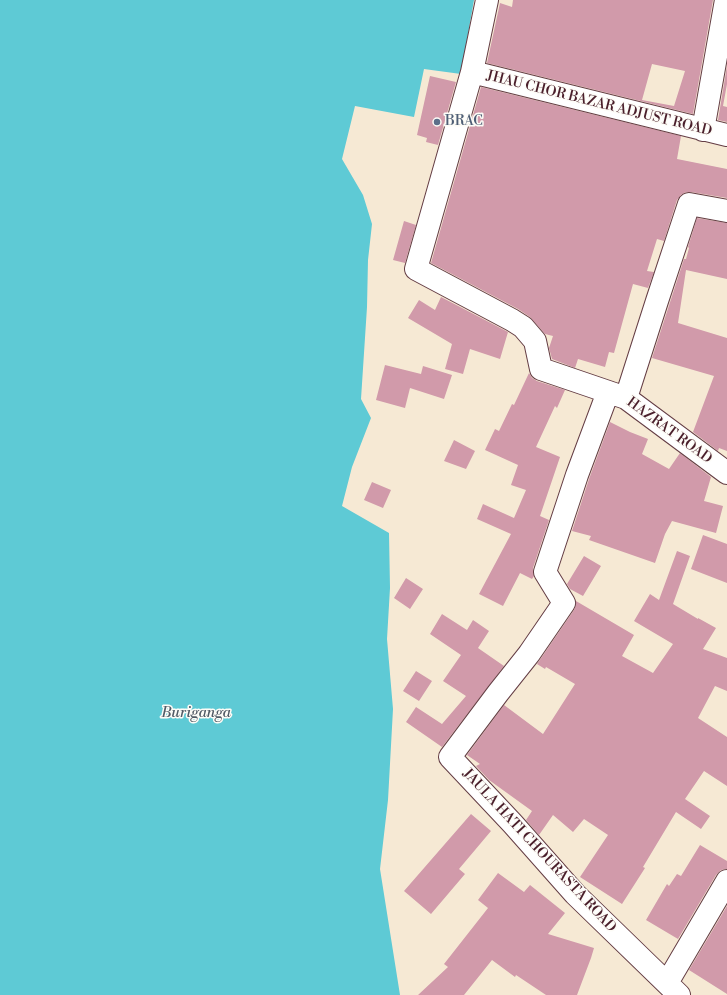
<!DOCTYPE html>
<style>
body{margin:0}
canvas{display:block;background:#f6e9d4}
</style>
<canvas width="727" height="995"></canvas>
<script>
const g = document.querySelector('canvas').getContext('2d');
g.lineJoin = 'round';
function paint(path, color) { g.fillStyle = color; g.fill(path, 'evenodd'); }
const poly = rows => new Path2D(rows.map(r => 'M' + r).join(''));
function strokePath(path, color, width, dash) { g.strokeStyle = color; g.lineWidth = width; g.lineCap = dash ? 'butt' : 'round'; g.setLineDash(dash || []); g.stroke(path); }
function label(font, color, halo, rows, align = 'center') {
  g.font = font + ' "Libre Bodoni",serif'; g.lineWidth = 3; g.setLineDash([]); g.textBaseline = 'middle'; g.strokeStyle = halo; g.fillStyle = color; for (const [text, x, y, turn = 0] of rows) {
    g.save(); g.translate(x, y); g.rotate((+turn || 0) * Math.PI / 180); g.textAlign = isNaN(turn) ? turn : align; if (halo) g.strokeText(text, 0, 0); g.fillText(text, 0, 0); g.restore();
  }
}
const water = poly([
 [0,0,474,0,461,74,424,69,414,117,355,106,342,159,363,195,372,224,368,260,367,307,361,399,371,418,352,467,342,506,389,533,390,588,387,639,393,709,388,800,380,869,400,995,0,995]
]);
const building = poly([
 [513,0,713,0,693,114,487,63,500,3,512,7],
 [652,64,685,71,674,106,642,100],
 [727,66,727,84,723,106,727,107,727,122,718,120],
 [430,76,456,82,438,145,426,142,427,138,417,135],
 [481,87,681,136,677,159,727,169,727,198,691,192,686,192,681,195,677,200,664,241,657,239,647,271,654,272,648,288,633,284,614,353,609,352,605,367,578,359,575,368,552,359,549,348,553,336,545,334,530,317,518,309,431,263],
 [697,218,727,223,727,279,686,270,678,323,727,338,727,451,719,448,718,451,693,432,714,376,652,358,684,259,686,259,689,248,688,247],
 [404,221,416,225,405,263,393,260],
 [441,297,508,332,500,359,470,349,463,374,445,369,452,344,408,318,419,300,435,310],
 [385,365,421,374,423,366,452,375,444,399,410,388,405,408,376,400],
 [529,373,532,378,537,381,565,390,557,408,555,406,536,447,560,457,540,516,549,520,533,568,533,573,534,576,532,579,520,573,503,606,479,594,511,534,477,519,483,504,514,518,526,490,511,485,518,465,485,450,495,429,499,431,512,404,514,405],
 [610,422,630,432,648,439,642,454,669,469,680,453,711,477,704,501,723,506,716,533,672,521,665,534,655,563,589,540,591,536,572,531,589,479],
 [454,440,475,451,466,469,444,461],
 [372,482,391,490,383,508,364,500],
 [703,535,727,544,727,583,691,569],
 [677,551,690,556,673,604,698,619,698,618,716,628,703,649,727,658,727,691,715,686,698,718,727,737,727,786,704,771,685,799,710,816,701,829,676,812,643,867,645,868,622,904,580,877,608,835,584,819,573,832,553,815,539,835,526,820,532,811,489,780,476,766,480,764,467,755,504,705,543,734,575,684,546,667,545,669,537,664,574,610,576,604,576,601,634,635,622,656,653,673,673,644,634,621,650,594,659,600],
 [584,556,601,566,583,596,570,589,567,584],
 [406,578,423,589,410,609,394,598],
 [442,614,467,630,473,620,489,631,478,648,504,666,442,747,406,722,416,707,442,724,466,696,443,681,461,655,430,634],
 [416,671,432,681,419,701,403,691],
 [471,814,491,831,459,869,465,874,431,914,404,891],
 [700,845,727,861,727,869,721,870,716,875,678,939,646,920,667,884,669,886,677,874,681,876],
 [498,873,524,892,530,885,565,913,548,934,594,948,591,958,577,995,546,995,516,975,515,977,492,960,464,995,418,995,448,967,444,964,488,908,478,900],
 [727,906,727,994,689,970]
]);
const street = poly([
 [487,0,472,72,416,269,512,320,523,327,535,341,541,369,626,398,727,473],
 [472,72,727,135],
 [703,130,726,0],
 [608,392,577,475,545,572,564,603,529,654,498,693,450,757,513,824,575,894,679,995],
 [626,398,657,301,689,204,727,211],
 [667,983,727,881]
]);
const markers = [
 [437,122,4,"#5c6f8a"]
];
const streetNames = [
 ["JHAU CHOR BAZAR ADJUST ROAD",599,104,14],
 ["HAZRAT ROAD",669,431,36],
 ["JAULA HATI CHOURASTA ROAD",539,851,47]
];
const serviceNames = [
 ["BRAC",445,122]
];
const waterNames = [
 ["Buriganga",196,713]
];
paint(water, '#5ecad5');
paint(building, '#d19aaa');
strokePath(street, '#643d44', 24);
strokePath(street, '#fff', 22);
for (const [x, y, r, color] of markers) { const dot = new Path2D(); dot.arc(x, y, r, 0, 2 * Math.PI); g.fillStyle = color; g.fill(dot); strokePath(dot, '#fdfcf7', 1.5); }
label('14px', '#4a1f2b', '#fdfcf7', streetNames);
label('14px', '#4e5e75', '#fdfcf7', serviceNames, 'left');
label('italic 15px', '#515b66', '#fdfcf7', waterNames);
</script>
